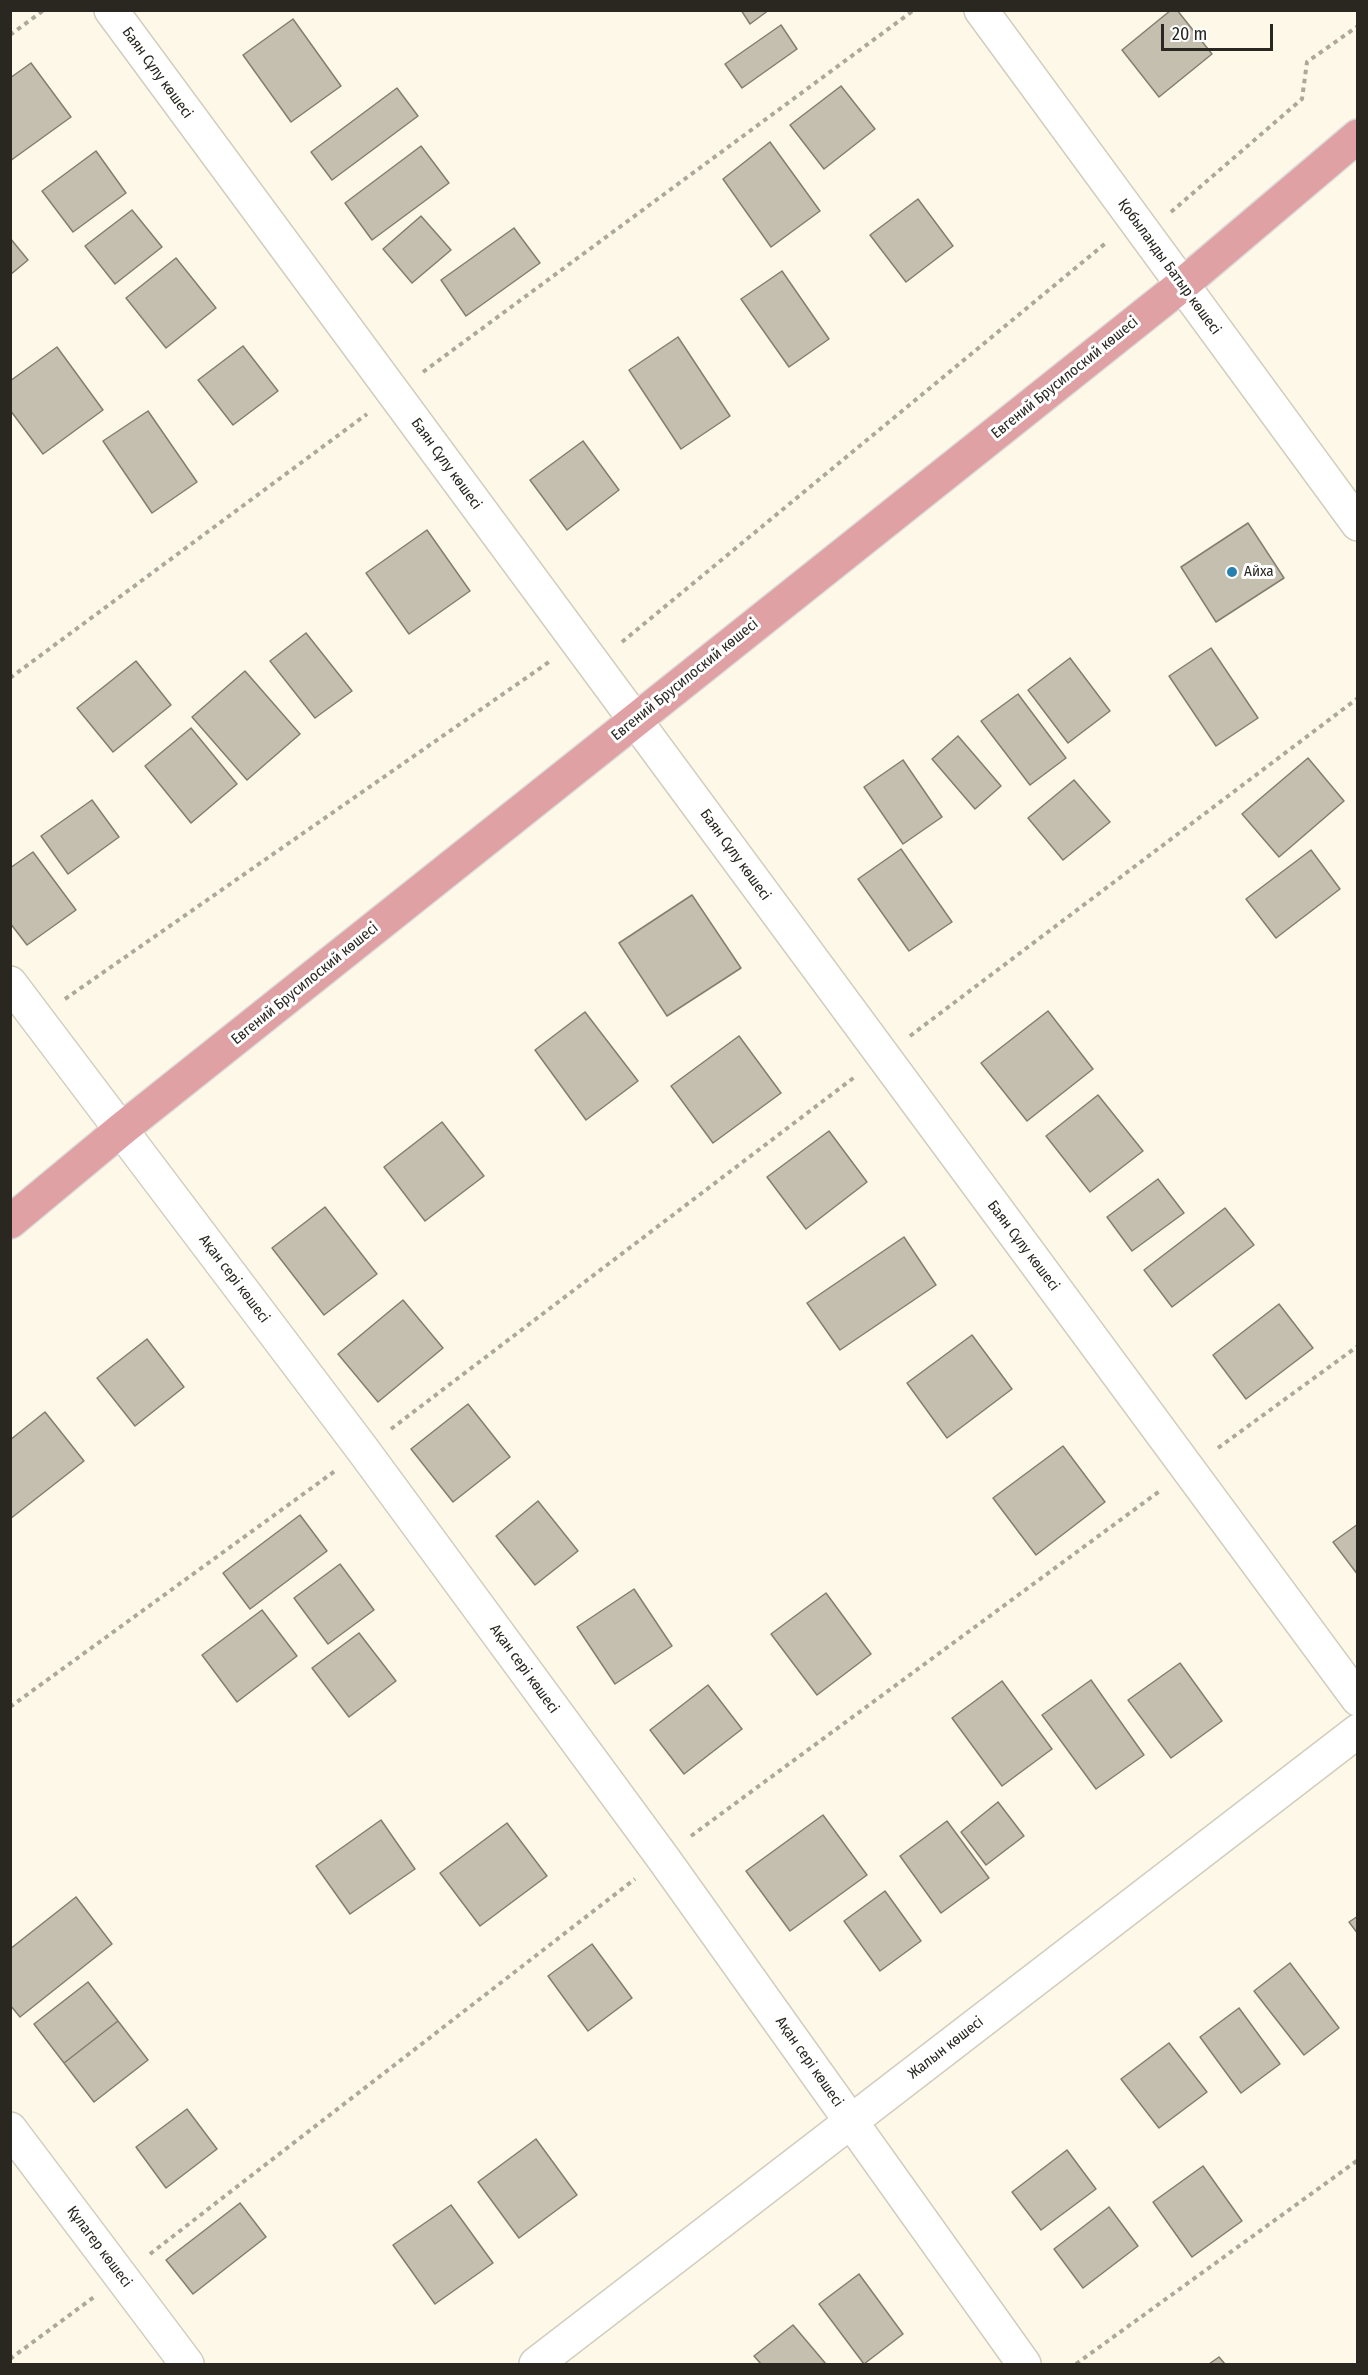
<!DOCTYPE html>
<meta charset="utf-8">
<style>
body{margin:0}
#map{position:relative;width:1368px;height:2375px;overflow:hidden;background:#fdf8e7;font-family:"Fira Sans Condensed",sans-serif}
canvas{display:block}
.frame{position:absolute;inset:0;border:12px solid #292720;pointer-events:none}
.scale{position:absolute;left:1161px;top:24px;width:112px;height:27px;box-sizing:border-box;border:3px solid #292720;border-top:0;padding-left:8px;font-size:18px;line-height:21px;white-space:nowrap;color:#292720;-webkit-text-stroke:4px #fff;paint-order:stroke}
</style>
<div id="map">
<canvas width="1368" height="2375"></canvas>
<div class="frame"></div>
<div class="scale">20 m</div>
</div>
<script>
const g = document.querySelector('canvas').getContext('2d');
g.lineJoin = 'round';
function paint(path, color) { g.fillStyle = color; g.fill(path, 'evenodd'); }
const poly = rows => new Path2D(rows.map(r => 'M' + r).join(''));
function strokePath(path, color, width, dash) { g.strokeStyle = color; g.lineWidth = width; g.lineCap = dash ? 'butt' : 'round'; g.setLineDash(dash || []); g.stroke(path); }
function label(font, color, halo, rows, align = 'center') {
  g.font = font + ' "Fira Sans Condensed",sans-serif'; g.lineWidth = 6; g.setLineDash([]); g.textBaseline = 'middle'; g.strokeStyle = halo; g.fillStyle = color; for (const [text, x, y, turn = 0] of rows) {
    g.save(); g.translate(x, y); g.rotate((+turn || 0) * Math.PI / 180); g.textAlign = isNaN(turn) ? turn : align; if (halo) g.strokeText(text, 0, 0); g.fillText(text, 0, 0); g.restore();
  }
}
const building = poly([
 [741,10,769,10,750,24,741,10],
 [1171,10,1177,10,1212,54,1159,97,1122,50,1171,10],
 [293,19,341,86,291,122,243,55,293,19],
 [781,25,797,49,742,88,725,64,781,25],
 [31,63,71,117,10,161,10,78,31,63],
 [841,86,875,129,824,169,790,125,841,86],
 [397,88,418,116,332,180,311,152,397,88],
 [770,142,820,211,771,247,723,179,770,142],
 [421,146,449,183,372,240,345,203,421,146],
 [96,151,126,193,73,232,42,191,96,151],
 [918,199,953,246,906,282,870,235,918,199],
 [132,210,162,247,115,284,85,246,132,210],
 [421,216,451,250,412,283,383,249,421,216],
 [514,228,540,263,466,316,441,280,514,228],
 [10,238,28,260,10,275,10,238],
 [176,258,216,308,166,348,126,298,176,258],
 [782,271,829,339,789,367,741,299,782,271],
 [678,337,730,416,681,449,629,370,678,337],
 [243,346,278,391,233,425,198,380,243,346],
 [57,347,103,410,43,454,10,410,10,381,57,347],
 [148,411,197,482,152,513,103,441,148,411],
 [583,441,619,490,567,530,530,480,583,441],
 [1248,523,1284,578,1216,622,1181,567,1248,523],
 [427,530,470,591,409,634,366,573,427,530],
 [306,633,352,691,315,718,270,661,306,633],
 [1211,648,1258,718,1216,746,1169,676,1211,648],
 [1070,658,1110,711,1068,743,1028,690,1070,658],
 [136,661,171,705,113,752,77,708,136,661],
 [245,671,300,734,247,780,192,717,245,671],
 [1018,694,1066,758,1030,785,981,721,1018,694],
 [191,728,237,784,191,823,145,766,191,728],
 [958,736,1001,786,975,809,932,759,958,736],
 [1308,758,1344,801,1279,857,1242,814,1308,758],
 [903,760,942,817,903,844,864,787,903,760],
 [1074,780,1110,822,1063,860,1028,818,1074,780],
 [92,800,119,837,68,874,41,836,92,800],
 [901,849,952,922,909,951,858,879,901,849],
 [1311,850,1340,889,1276,938,1246,899,1311,850],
 [33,852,76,910,27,945,10,923,10,868,33,852],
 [692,895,741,968,667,1016,619,943,692,895],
 [1048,1011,1093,1069,1027,1121,981,1063,1048,1011],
 [585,1012,638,1081,586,1120,535,1050,585,1012],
 [739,1036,781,1093,713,1143,671,1086,739,1036],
 [1098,1095,1143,1151,1090,1192,1046,1136,1098,1095],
 [442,1122,484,1176,425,1221,384,1167,442,1122],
 [829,1131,867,1182,806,1229,767,1177,829,1131],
 [1158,1179,1184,1213,1132,1251,1107,1217,1158,1179],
 [325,1207,377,1274,324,1315,272,1248,325,1207],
 [1225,1208,1254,1245,1172,1307,1144,1270,1225,1208],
 [904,1237,936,1285,840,1350,807,1303,904,1237],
 [403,1300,443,1348,378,1402,338,1354,403,1300],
 [1279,1304,1313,1348,1246,1399,1213,1355,1279,1304],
 [972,1335,1012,1389,947,1438,907,1383,972,1335],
 [147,1339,184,1387,135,1426,97,1378,147,1339],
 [468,1404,510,1457,453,1502,411,1449,468,1404],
 [45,1412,84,1461,10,1519,10,1440,45,1412],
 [1063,1446,1105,1502,1036,1555,993,1498,1063,1446],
 [538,1501,578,1551,535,1585,496,1536,538,1501],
 [300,1515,327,1551,250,1609,223,1573,300,1515],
 [1358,1524,1358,1575,1333,1542,1358,1524],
 [340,1564,374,1610,328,1644,294,1598,340,1564],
 [634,1589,672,1646,615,1684,577,1627,634,1589],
 [826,1593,871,1654,817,1695,771,1634,826,1593],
 [262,1610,297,1656,237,1702,202,1655,262,1610],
 [359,1633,396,1681,349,1717,312,1668,359,1633],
 [1180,1663,1222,1721,1171,1758,1128,1700,1180,1663],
 [1091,1680,1144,1755,1096,1789,1042,1715,1091,1680],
 [1002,1681,1052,1749,1002,1786,952,1718,1002,1681],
 [708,1685,742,1729,684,1774,650,1730,708,1685],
 [998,1802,1024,1836,986,1865,961,1832,998,1802],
 [823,1815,867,1875,790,1931,746,1871,823,1815],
 [381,1820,415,1869,350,1914,316,1866,381,1820],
 [947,1821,989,1878,941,1913,900,1856,947,1821],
 [507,1823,547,1876,480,1926,440,1873,507,1823],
 [885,1891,921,1941,880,1971,844,1921,885,1891],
 [76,1897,112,1944,20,2017,10,2005,10,1949,76,1897],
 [1358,1916,1358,1934,1349,1922,1358,1916],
 [592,1944,632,1998,588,2031,548,1976,592,1944],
 [1290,1963,1339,2028,1304,2055,1254,1991,1290,1963],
 [88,1982,118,2021,64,2063,34,2024,88,1982],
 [1239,2008,1280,2064,1241,2093,1200,2037,1239,2008],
 [118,2021,148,2060,94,2102,64,2063,118,2021],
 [1169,2043,1207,2092,1159,2128,1121,2079,1169,2043],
 [187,2109,217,2149,166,2188,136,2147,187,2109],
 [536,2139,577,2195,519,2238,478,2182,536,2139],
 [1067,2150,1096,2189,1041,2230,1012,2192,1067,2150],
 [1203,2166,1242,2221,1192,2257,1153,2202,1203,2166],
 [240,2203,266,2237,193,2294,166,2260,240,2203],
 [451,2205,493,2263,435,2304,393,2245,451,2205],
 [1109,2207,1138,2246,1083,2288,1054,2249,1109,2207],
 [859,2274,903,2334,864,2364,819,2304,859,2274],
 [793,2325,826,2364,761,2364,754,2356,793,2325],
 [1219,2357,1225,2364,1209,2364,1219,2357]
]);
const path = poly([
 [10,35,44,10],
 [1171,212,1302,99,1307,62,1358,26],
 [423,372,914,10],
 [622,642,1107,242],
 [10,678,367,414],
 [65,999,549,662],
 [910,1036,1358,698],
 [391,1429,856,1076],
 [1218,1448,1358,1346],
 [10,1707,335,1471],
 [691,1836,1161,1490],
 [150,2254,635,1879],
 [10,2359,94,2297],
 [1076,2364,1358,2160]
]);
const minor = poly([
 [111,10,1358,1699],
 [981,10,1358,524],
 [10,983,363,1450,663,1858,1024,2364],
 [10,2129,187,2364],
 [536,2364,1358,1731]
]);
const major = poly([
 [10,1222,122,1129,1182,285,1358,136]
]);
const markers = [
 [1232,572,6,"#2681ae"]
];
const streetNames = [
 ["Баян Сұлу көшесі",157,73,54],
 ["Қобыланды Батыр көшесі",1169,267,54],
 ["Евгений Брусилоский көшесі",1065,378,-39],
 ["Баян Сұлу көшесі",446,464,54],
 ["Евгений Брусилоский көшесі",685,680,-39],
 ["Баян Сұлу көшесі",735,855,54],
 ["Евгений Брусилоский көшесі",305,984,-39],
 ["Баян Сұлу көшесі",1023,1246,53],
 ["Ақан сері көшесі",234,1279,53],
 ["Ақан сері көшесі",524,1669,54],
 ["Жалын көшесі",946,2048,-38],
 ["Ақан сері көшесі",809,2062,55],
 ["Құлагер көшесі",99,2247,53]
];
const poiNames = [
 ["Айха",1244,572]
];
paint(building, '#c4bfaf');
strokePath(building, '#837e6f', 1.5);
strokePath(minor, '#d2cdbd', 36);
strokePath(major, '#dddcdb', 36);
strokePath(path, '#aca89b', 4, [4.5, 4.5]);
strokePath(minor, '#fff', 33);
strokePath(major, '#dfa1a3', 33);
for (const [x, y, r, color] of markers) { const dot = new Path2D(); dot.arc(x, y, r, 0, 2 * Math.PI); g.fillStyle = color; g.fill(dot); strokePath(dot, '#fff', 2); }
label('15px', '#292720', '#fff', streetNames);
label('15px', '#292720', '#fff', poiNames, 'left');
</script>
